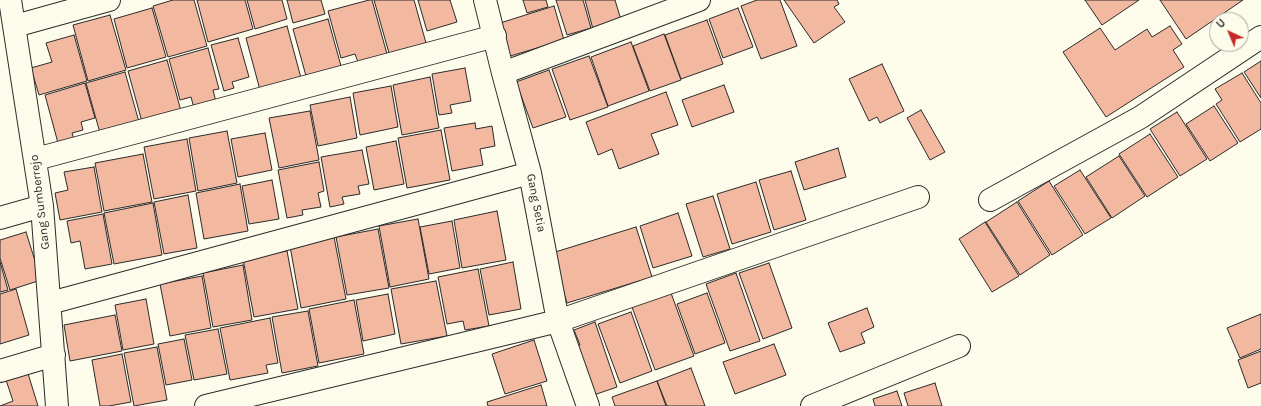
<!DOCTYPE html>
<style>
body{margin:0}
#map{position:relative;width:1261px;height:406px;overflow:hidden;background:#fdfbea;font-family:Karla,sans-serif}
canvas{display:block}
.north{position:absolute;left:1209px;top:12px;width:40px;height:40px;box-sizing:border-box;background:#fdfbea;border:1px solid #a9a89e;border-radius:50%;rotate:316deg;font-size:11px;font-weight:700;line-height:16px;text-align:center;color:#2b2b2b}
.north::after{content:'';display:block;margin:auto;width:14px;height:18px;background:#c62828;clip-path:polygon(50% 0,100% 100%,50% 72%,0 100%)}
</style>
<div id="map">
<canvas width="1261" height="406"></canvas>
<div class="north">U</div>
</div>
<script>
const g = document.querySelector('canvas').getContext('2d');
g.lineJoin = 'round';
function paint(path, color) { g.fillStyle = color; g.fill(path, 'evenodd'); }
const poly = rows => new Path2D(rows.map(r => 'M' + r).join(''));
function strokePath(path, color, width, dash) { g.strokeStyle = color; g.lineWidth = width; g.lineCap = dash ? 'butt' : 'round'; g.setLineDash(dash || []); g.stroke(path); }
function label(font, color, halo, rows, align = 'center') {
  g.font = font + ' Karla,sans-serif'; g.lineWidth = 3; g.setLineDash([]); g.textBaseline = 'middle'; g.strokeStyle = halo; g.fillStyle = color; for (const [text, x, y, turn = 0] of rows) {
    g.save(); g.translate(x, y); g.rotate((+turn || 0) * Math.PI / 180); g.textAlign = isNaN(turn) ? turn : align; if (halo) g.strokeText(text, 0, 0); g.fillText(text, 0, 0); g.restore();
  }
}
const building = poly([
 [173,0,194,0,207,46,168,57,153,6,173,0],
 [197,0,245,0,253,29,208,42,197,0],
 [247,0,282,0,287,19,255,29,247,0],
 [287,0,321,0,325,14,293,23,287,0],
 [369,0,372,0,387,54,358,62,355,54,341,58,328,11,369,0],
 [374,0,414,0,426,43,389,53,374,0],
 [418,0,450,0,457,22,427,31,418,0],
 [523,0,546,0,548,7,527,13,523,0],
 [556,0,583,0,591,28,567,35,556,0],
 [585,0,615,0,621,20,593,29,585,0],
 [757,0,780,0,797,46,761,59,741,6,757,0],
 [784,0,837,0,839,4,834,7,845,22,814,43,784,0],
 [1085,0,1139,0,1102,25,1085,0],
 [1160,0,1243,0,1186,39,1160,0],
 [554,6,564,40,507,57,497,24,554,6],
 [152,8,166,57,127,68,114,19,152,8],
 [738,8,753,47,723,58,709,19,738,8],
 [110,15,126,70,88,81,73,25,110,15],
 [328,19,341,66,306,76,293,29,328,19],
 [707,20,723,64,681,79,665,35,707,20],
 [287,26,301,78,260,90,246,38,287,26],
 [1170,26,1182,44,1173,50,1184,67,1106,117,1063,52,1100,28,1115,50,1147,29,1152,37,1170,26],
 [664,34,681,80,650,91,633,46,664,34],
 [74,35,87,81,39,95,31,68,52,62,46,43,74,35],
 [238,38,249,77,232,82,234,88,224,91,211,45,238,38],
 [631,42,649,91,608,106,591,57,631,42],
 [208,48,219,89,213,90,216,102,194,108,191,97,180,100,169,59,208,48],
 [589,56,608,107,570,120,552,69,589,56],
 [167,60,181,111,142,122,128,71,167,60],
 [1261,61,1261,98,1244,72,1261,61],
 [882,64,904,111,880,123,877,117,869,121,849,79,882,64],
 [465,68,471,101,450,105,452,113,439,115,432,74,465,68],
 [549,70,566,117,533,128,516,82,549,70],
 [125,72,139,122,100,133,86,83,125,72],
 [1242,73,1261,103,1261,129,1240,142,1216,104,1222,100,1215,89,1242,73],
 [430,77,439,128,402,135,393,85,430,77],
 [85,83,95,118,81,122,83,130,72,133,74,139,58,143,45,95,85,83],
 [724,85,734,112,692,127,682,100,724,85],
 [391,86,398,127,360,135,353,93,391,86],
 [666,92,678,125,651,134,659,154,619,169,612,149,598,155,586,122,666,92],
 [350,97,357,138,318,146,310,105,350,97],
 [1214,106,1238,143,1210,161,1186,124,1214,106],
 [921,110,945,152,930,160,907,118,921,110],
 [310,111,319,160,279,168,269,118,310,111],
 [1177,112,1207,159,1180,176,1150,129,1177,112],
 [475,123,476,129,492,126,495,146,480,149,483,165,452,171,444,128,475,123],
 [441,130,450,180,407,188,398,138,441,130],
 [227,131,237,183,198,191,189,138,227,131],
 [265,133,272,170,238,177,231,139,265,133],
 [1150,134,1178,177,1147,197,1119,154,1150,134],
 [187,139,196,191,154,199,144,147,187,139],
 [396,141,404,184,374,190,366,147,396,141],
 [838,148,846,177,804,190,795,162,838,148],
 [362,150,369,184,358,186,360,194,342,197,344,204,330,207,321,157,362,150],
 [143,154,152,202,104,211,95,163,143,154],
 [1119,156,1145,196,1112,218,1086,177,1119,156],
 [319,162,324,191,318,193,321,207,302,210,303,215,287,218,278,170,319,162],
 [94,167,102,212,60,220,55,193,68,190,64,172,94,167],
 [1080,170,1111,218,1085,234,1054,186,1080,170],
 [791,171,806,220,774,230,759,180,791,171],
 [272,180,279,219,249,224,242,186,272,180],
 [1049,181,1083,235,1052,255,1018,201,1049,181],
 [756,182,771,232,732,244,717,194,756,182],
 [240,184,248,231,204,239,196,193,240,184],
 [188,195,197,248,164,254,154,202,188,195],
 [713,196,730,249,703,257,686,204,713,196],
 [1017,202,1050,255,1020,275,986,222,1017,202],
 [153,203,162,255,114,264,104,213,153,203],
 [497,211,506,260,462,268,454,220,497,211],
 [678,213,692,256,653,268,640,226,678,213],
 [103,214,112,264,85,269,80,241,71,243,67,221,103,214],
 [418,219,429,279,390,287,379,226,418,219],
 [452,221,460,268,429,274,420,227,452,221],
 [985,222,1019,276,992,292,959,239,985,222],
 [636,227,652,277,567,303,552,253,636,227],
 [378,229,389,288,347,295,336,237,378,229],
 [26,232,41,280,10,290,0,258,0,240,26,232],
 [334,237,346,299,301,308,290,246,334,237],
 [287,251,298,309,254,317,243,259,287,251],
 [0,262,8,290,0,292,0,262],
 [513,262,521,309,489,315,480,269,513,262],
 [769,263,792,328,763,339,739,273,769,263],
 [243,265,252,320,213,327,203,273,243,265],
 [478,269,489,326,465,330,463,321,447,324,438,277,478,269],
 [736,273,760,341,730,351,706,284,736,273],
 [202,276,211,328,170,336,160,284,202,276],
 [436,281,447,336,401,344,391,289,436,281],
 [16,289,29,335,0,344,0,294,16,289],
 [671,293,694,356,655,370,632,307,671,293],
 [707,293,725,343,695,354,677,304,707,293],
 [388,294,395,334,363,341,356,300,388,294],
 [146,299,154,344,123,350,115,305,146,299],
 [354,300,364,354,319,363,309,309,354,300],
 [867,308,874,327,861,333,865,343,840,352,828,323,867,308],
 [308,311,318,366,282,373,272,317,308,311],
 [631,312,652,371,620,383,598,324,631,312],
 [1261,314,1261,349,1240,358,1227,328,1261,314],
 [115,315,122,351,70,361,64,325,115,315],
 [270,318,278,363,266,365,268,373,230,380,220,328,270,318],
 [595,322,617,387,588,397,571,349,580,345,574,330,595,322],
 [218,329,227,374,194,380,185,335,218,329],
 [184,339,192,380,166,385,158,344,184,339],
 [534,340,547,381,505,394,492,354,534,340],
 [774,344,786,375,735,394,723,362,774,344],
 [157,347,167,400,134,406,124,353,157,347],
 [1261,351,1261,383,1248,388,1238,360,1261,351],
 [122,354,131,402,109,406,100,406,92,360,122,354],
 [26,367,38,406,0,406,13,401,4,374,26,367],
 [691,368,705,406,667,406,657,381,691,368],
 [657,381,666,406,615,406,612,397,657,381],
 [935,383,942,406,908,406,904,393,935,383],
 [541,385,547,406,488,406,487,402,541,385],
 [897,391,902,406,875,406,873,399,897,391]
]);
const minor = poly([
 [10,0,42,206,57,406],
 [485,0,503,73,530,173,558,321,588,406],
 [15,26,109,0],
 [503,73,699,0],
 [36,159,495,36],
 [990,200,1141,117,1261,37],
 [0,218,42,206],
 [50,303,530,173],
 [0,371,54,355],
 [206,406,558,321,918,197],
 [812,406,959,346]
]);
const streetNames = [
 ["Gang Sumberrejo",40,202,-97],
 ["Gang Setia",536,203,79]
];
paint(building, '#f2b8a0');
strokePath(building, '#2b2b2b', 1);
strokePath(minor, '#2b2b2b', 24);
strokePath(minor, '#fdfbea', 22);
label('12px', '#2b2b2b', '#fdfbea', streetNames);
</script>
